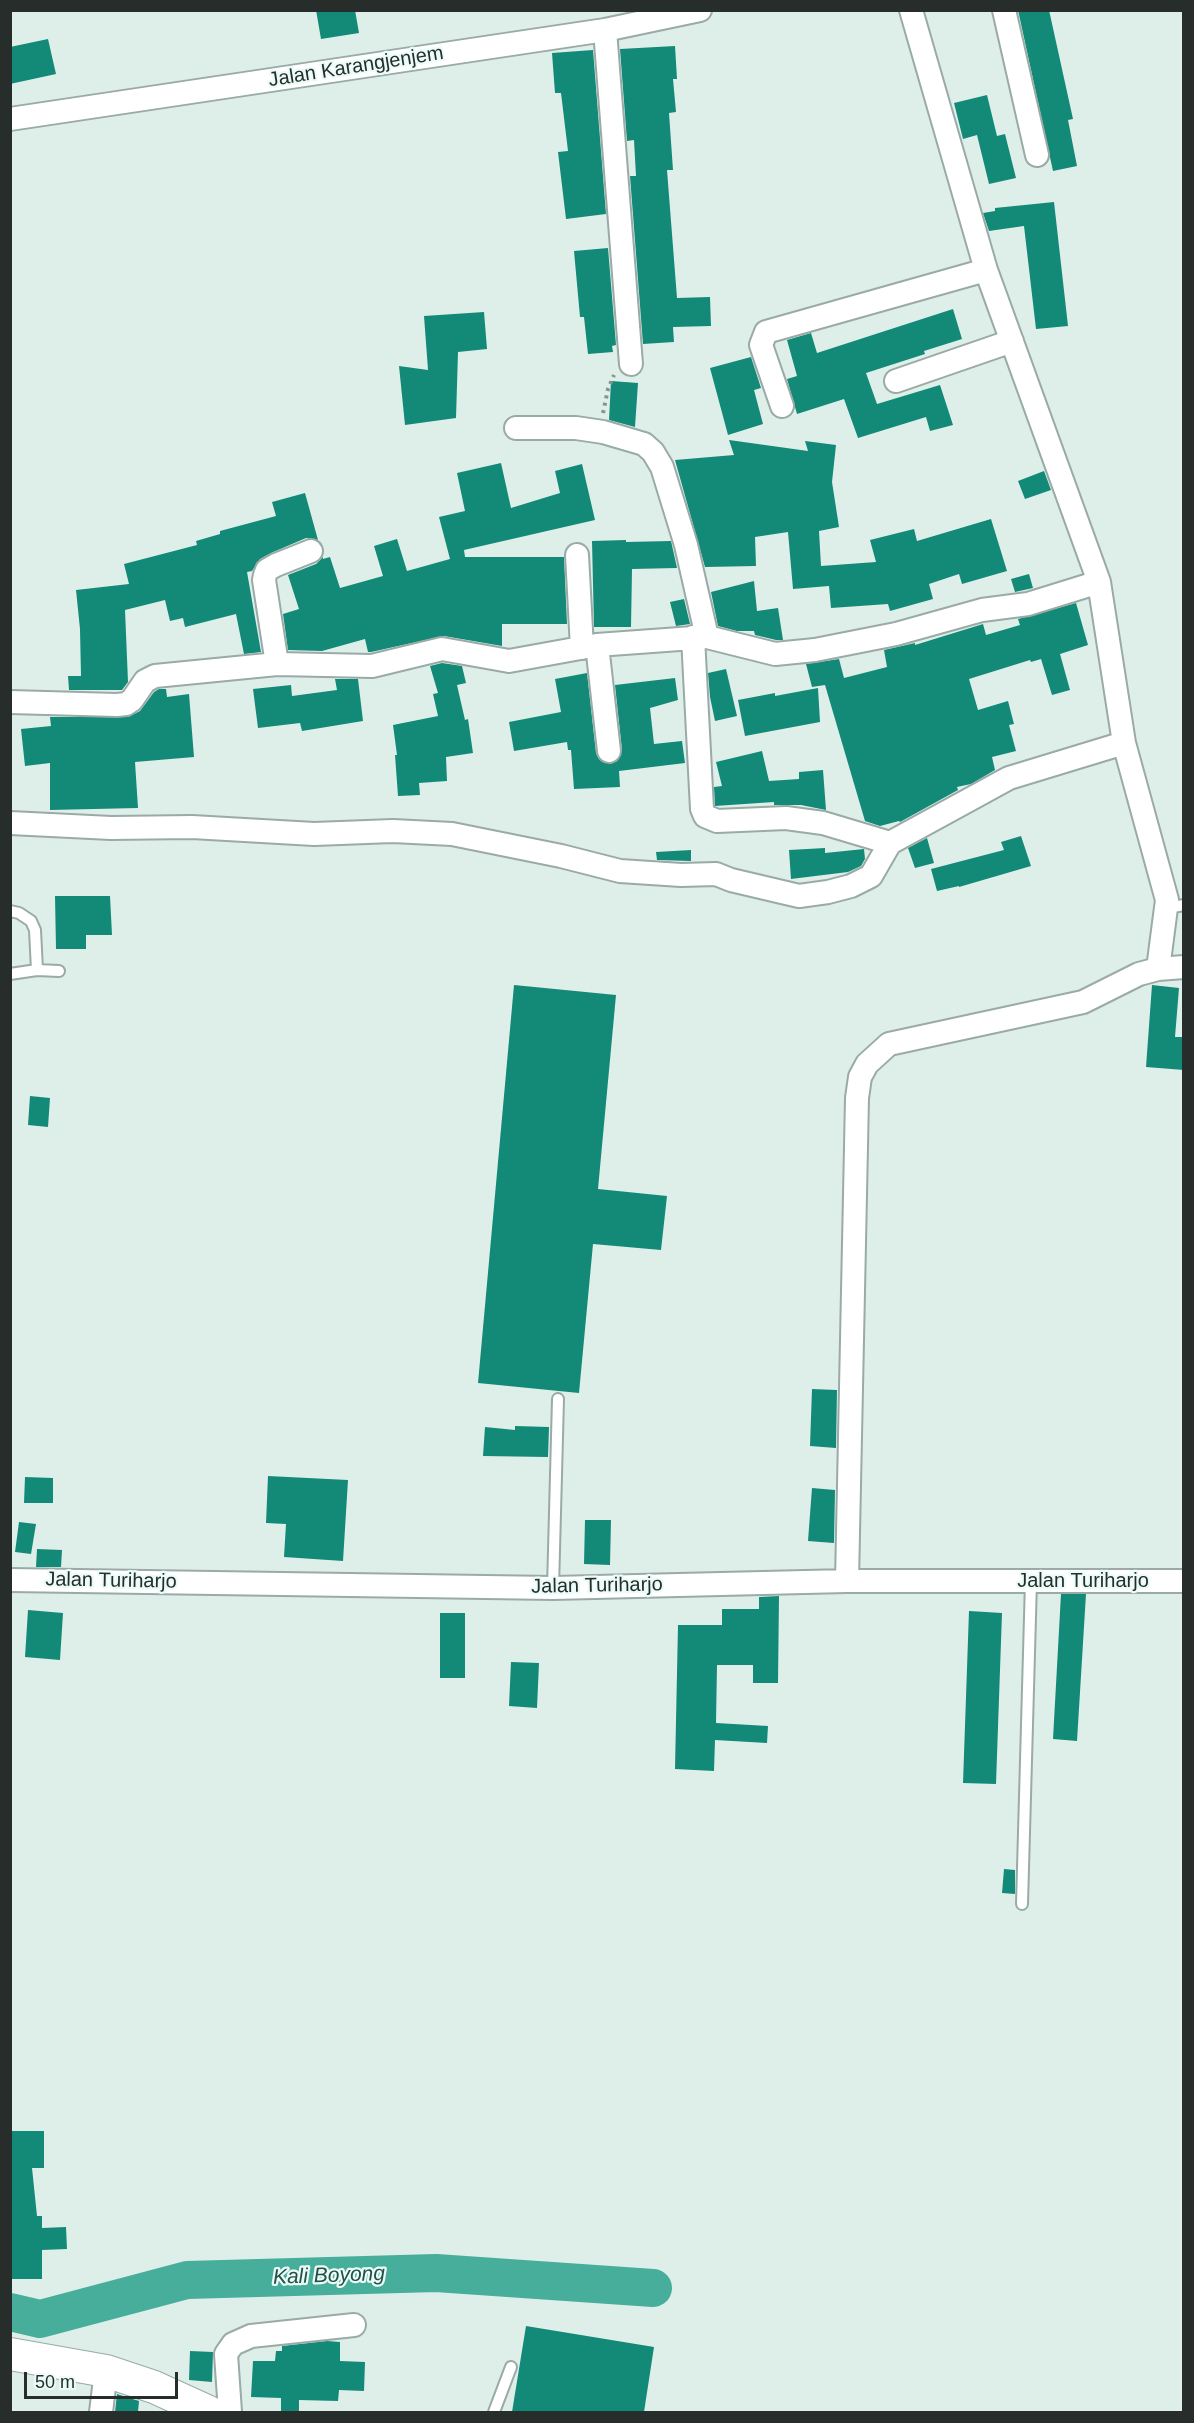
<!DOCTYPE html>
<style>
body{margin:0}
#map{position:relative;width:1194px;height:2423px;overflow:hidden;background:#deefea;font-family:Arial,sans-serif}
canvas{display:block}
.frame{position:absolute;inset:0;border:12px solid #262d2b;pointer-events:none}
.scale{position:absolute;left:24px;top:2372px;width:154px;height:27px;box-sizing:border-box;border:3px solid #262d2b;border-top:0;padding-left:8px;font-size:18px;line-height:21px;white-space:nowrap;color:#262d2b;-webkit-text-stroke:4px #ebfcf8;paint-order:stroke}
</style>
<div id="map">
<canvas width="1194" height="2423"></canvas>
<div class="frame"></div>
<div class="scale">50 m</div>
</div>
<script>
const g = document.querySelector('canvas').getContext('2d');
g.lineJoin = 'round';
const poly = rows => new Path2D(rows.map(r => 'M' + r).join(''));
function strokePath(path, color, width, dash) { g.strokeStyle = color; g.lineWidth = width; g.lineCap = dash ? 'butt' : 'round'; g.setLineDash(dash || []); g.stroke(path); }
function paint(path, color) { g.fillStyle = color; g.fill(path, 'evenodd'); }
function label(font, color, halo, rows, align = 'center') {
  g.font = font + ' Arial,sans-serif'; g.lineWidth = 4.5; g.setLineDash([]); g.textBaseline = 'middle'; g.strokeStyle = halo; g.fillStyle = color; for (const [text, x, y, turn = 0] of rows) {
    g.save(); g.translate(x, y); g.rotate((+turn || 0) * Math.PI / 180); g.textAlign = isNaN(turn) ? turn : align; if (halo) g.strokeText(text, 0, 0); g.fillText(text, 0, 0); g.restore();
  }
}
const river = poly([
 [10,2312,40,2319,187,2280,436,2273,653,2288]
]);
const building = poly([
 [316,10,355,10,359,33,321,39],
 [1018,10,1049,10,1073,119,1068,120,1077,166,1053,171],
 [48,39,56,74,10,84,10,47],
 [675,46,677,79,673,79,676,112,669,113,673,170,667,170,677,298,710,297,711,326,673,327,674,342,643,344,630,176,636,176,634,140,627,141,620,49],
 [593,50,606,214,566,219,558,152,568,151,561,93,555,93,552,53],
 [987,95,997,136,1005,134,1016,178,989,184,977,135,963,139,954,103],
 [1054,202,1068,326,1036,329,1024,226,989,231,983,213,995,211,995,208],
 [608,248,616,345,612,346,613,352,588,354,584,317,580,317,574,251],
 [953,309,962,339,924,351,925,354,866,373,877,404,940,385,953,425,930,431,926,417,858,438,844,399,797,414,787,379,797,376,787,340,811,333,817,353],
 [484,312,487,349,458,352,456,418,405,425,399,366,428,370,424,316],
 [751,357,761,388,754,390,763,424,728,435,710,368],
 [611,381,638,383,635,427,609,420],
 [729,440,808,451,805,441,836,445,832,482,839,527,819,531,821,566,876,562,870,540,914,529,917,541,991,519,1007,571,962,584,959,574,929,584,933,599,890,611,888,604,831,608,829,586,793,589,788,532,755,537,756,566,705,567,675,460,734,455],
 [501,463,511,508,560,493,555,471,582,464,595,520,464,550,465,557,564,557,567,624,502,624,502,646,444,636,371,652,368,652,365,639,322,651,288,650,283,614,299,609,288,575,316,564,323,557,323,559,330,557,340,588,383,576,374,546,397,539,407,571,450,559,439,517,465,511,457,473],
 [1044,471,1051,490,1025,499,1018,481],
 [305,493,318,540,306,538,271,553,260,559,252,571,247,572,261,652,244,654,236,614,185,627,183,618,170,621,165,600,125,610,128,682,122,690,69,690,68,676,81,676,80,629,76,590,129,584,124,564,197,545,196,541,220,534,220,531,276,516,272,502],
 [626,540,626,542,671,541,677,568,632,569,631,627,594,627,592,541],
 [1029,574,1033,588,1015,592,1011,579],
 [754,581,757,611,778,608,783,640,776,640,755,635,754,631,737,631,718,626,711,592],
 [684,599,690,624,676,626,670,602],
 [1076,603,1088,645,1060,654,1070,690,1052,695,1041,659,1031,662,1030,660,969,679,978,710,1008,701,1014,724,1009,725,1016,751,992,757,995,770,971,784,957,787,958,790,900,822,899,821,880,826,865,821,825,685,812,687,806,664,839,659,844,678,887,667,884,650,915,643,915,645,983,624,986,635,1020,625,1018,619],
 [442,663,462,666,466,683,457,685,465,720,468,719,473,753,446,757,447,781,419,783,420,795,398,796,395,755,397,755,393,725,438,716,433,694,438,693,430,666],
 [726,669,737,716,715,721,710,697,708,673],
 [587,673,596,753,599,759,610,764,617,761,622,750,615,685,675,678,678,700,650,708,654,744,682,741,685,763,619,771,620,787,574,789,571,750,568,750,567,742,514,751,509,722,561,712,555,679],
 [335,679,358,679,363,721,302,731,300,723,258,728,253,689,291,685,292,696,337,690],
 [818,688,820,722,745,736,738,700,775,693,775,696],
 [159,689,166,689,167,697,189,694,194,757,135,762,138,808,50,810,50,763,25,766,21,729,51,726,50,717,128,717,140,711,154,692],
 [762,751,769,781,799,779,799,772,823,770,826,810,801,805,774,805,774,802,715,806,714,787,722,786,716,762],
 [1021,836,1031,866,959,887,959,886,937,891,931,869,1004,850,1001,842],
 [927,838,934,863,915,868,908,848],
 [825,848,825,853,864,849,865,859,861,866,848,872,791,879,789,850],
 [691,850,691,861,657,860,656,852],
 [55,896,110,896,112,935,86,935,86,949,56,949],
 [514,985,616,995,598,1189,667,1196,661,1250,593,1244,579,1393,478,1383],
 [1152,985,1179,988,1175,1037,1184,1037,1184,1070,1146,1067],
 [30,1096,50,1098,48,1127,28,1125],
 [812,1389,837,1390,836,1448,810,1446],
 [515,1426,549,1427,548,1457,483,1456,485,1427,515,1430],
 [268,1476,348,1480,343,1561,284,1557,286,1524,266,1523],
 [25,1477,53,1478,53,1503,24,1503],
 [812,1488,835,1490,834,1543,808,1541],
 [585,1520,611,1520,610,1565,584,1564],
 [19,1522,36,1524,31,1554,15,1552],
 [37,1549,62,1550,61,1567,36,1567],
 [1061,1594,1086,1594,1077,1741,1053,1739],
 [779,1596,778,1683,753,1683,753,1665,717,1665,716,1723,768,1726,767,1743,715,1740,714,1771,675,1769,678,1625,722,1625,722,1609,759,1609,759,1597],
 [28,1610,63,1613,60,1660,25,1657],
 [969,1611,1002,1613,996,1784,963,1783],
 [440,1613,465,1613,465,1678,440,1678],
 [511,1662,539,1663,537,1708,509,1706],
 [1004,1869,1015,1870,1015,1894,1002,1893],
 [10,2131,44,2131,44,2168,32,2168,37,2216,42,2216,42,2228,66,2227,67,2249,42,2250,42,2279,12,2279],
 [526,2326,654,2347,644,2412,512,2412],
 [327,2341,340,2342,340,2361,365,2362,364,2391,339,2390,338,2401,299,2400,299,2412,281,2412,281,2398,251,2397,253,2361,275,2361,276,2351,282,2351,282,2346],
 [190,2351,213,2352,212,2382,189,2380],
 [117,2394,139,2401,138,2412,115,2412]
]);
const path = poly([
 [603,413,608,389,614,375]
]);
const lane = poly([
 [1167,908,1184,905],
 [10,911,19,913,31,921,35,930,37,970],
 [10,974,37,970,59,971],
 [553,1588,558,1399],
 [1022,1904,1031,1581],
 [494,2412,511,2367]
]);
const street = poly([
 [911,10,986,270,1099,582,1124,743,1167,900,1158,969],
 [1004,10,1037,155],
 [605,30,631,364],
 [10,119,605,30,700,10],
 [896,381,1012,341],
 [782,406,761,345,766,332,986,270],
 [516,428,576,428,603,432,644,444,653,452,662,467,686,545,707,637],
 [577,555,582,648],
 [693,637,702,809,705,816,717,821,786,818,823,823,890,843,1009,778,1124,743],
 [597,645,609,751],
 [277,664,264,580,265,575,267,570,276,565,311,551],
 [10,702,117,705,126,704,132,700,145,681,155,676,277,664,372,666,442,649,509,661,597,645,707,637,775,654,815,650,896,634,982,610,1028,604,1099,582],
 [10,823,111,828,192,827,314,834,393,831,452,834,561,856,620,871,681,875,716,874,731,880,799,896,828,892,851,886,871,876,890,843],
 [10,1580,553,1588,847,1581,1184,1581],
 [847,1581,857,1098,860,1077,867,1064,889,1044,1083,1002,1139,974,1158,969,1184,967],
 [101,2412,106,2371],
 [230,2412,226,2354,233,2344,251,2336,354,2325]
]);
const secondary = poly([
 [10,2354,106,2371,154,2387,209,2412]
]);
const streetNames = [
 ["Jalan Karangjenjem",356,67,-9],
 ["Jalan Turiharjo",111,1581,1],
 ["Jalan Turiharjo",1083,1581],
 ["Jalan Turiharjo",597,1586,-1]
];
const waterNames = [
 ["Kali Boyong",329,2276,-2]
];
strokePath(river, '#47ae9b', 38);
paint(building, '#138977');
strokePath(lane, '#9aaaa6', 14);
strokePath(street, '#9aaaa6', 26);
strokePath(secondary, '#9aaaa6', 34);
strokePath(path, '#86928e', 4, [3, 4.5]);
strokePath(lane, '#fff', 10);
strokePath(street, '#fff', 22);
strokePath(secondary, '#fff', 32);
label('20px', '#262d2b', '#ebfcf8', streetNames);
label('italic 21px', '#235047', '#ebfcf8', waterNames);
</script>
